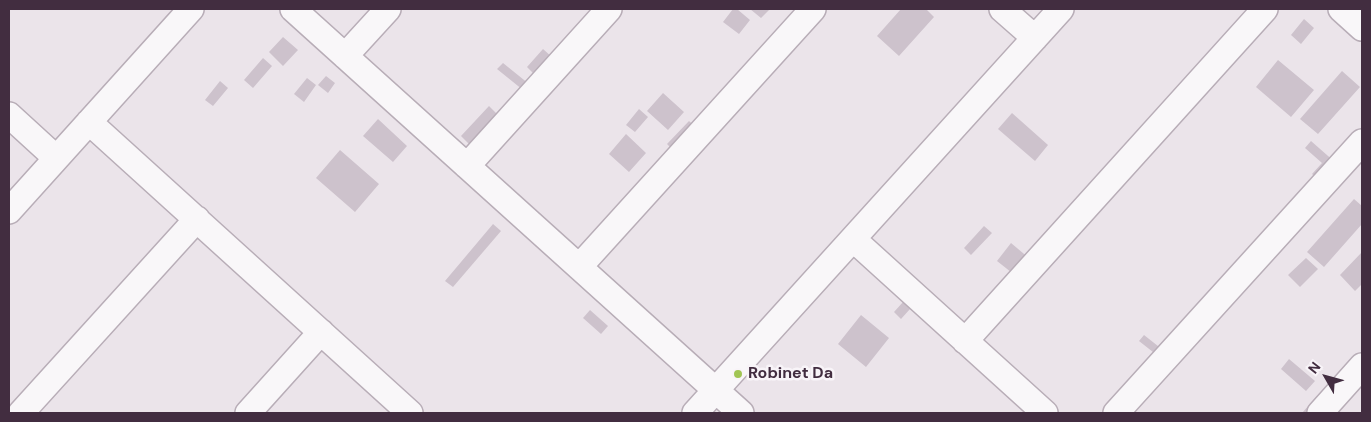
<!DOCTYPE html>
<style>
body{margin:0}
#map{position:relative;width:1371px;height:422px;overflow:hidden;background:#ebe4ea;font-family:"DM Sans",sans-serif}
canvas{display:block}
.frame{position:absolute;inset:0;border:10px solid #422d40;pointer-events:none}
.north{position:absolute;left:1301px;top:352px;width:50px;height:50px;-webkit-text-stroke:4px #f8f4f8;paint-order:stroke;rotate:308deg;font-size:14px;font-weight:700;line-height:20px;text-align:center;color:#422d40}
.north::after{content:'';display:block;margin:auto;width:18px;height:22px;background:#422d40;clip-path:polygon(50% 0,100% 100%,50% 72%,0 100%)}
</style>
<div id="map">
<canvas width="1371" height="422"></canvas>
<div class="frame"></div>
<div class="north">N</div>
</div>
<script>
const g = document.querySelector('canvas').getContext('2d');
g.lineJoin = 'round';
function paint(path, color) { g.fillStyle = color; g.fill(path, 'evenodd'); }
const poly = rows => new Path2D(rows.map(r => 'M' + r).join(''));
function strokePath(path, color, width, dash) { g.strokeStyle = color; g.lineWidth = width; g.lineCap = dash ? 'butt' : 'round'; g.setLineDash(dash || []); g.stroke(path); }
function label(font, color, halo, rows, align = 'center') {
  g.font = font + ' "DM Sans",sans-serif'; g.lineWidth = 5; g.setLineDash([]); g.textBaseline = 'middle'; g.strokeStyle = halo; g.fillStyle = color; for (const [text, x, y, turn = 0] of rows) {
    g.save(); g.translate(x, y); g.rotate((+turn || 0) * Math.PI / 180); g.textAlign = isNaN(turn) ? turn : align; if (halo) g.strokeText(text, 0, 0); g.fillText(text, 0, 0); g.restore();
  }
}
const building = poly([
 [733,9,737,9,750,20,739,34,723,22],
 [750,9,770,9,761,18],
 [901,9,926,9,934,17,899,56,877,36],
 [1304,19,1314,28,1301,44,1291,35],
 [283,37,298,50,283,66,269,52],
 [543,49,553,58,536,76,527,67],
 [263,58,272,66,253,88,244,80],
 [1278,60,1314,90,1291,117,1256,87],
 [503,63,529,84,523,90,497,69],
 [1342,71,1360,87,1318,134,1300,119],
 [326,76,335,83,328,93,318,85],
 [307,78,316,85,304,102,294,94],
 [220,81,228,88,213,106,205,100],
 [663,93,684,112,668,130,647,111],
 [489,106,501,118,473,148,461,136],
 [639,109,648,117,635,132,626,125],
 [1012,113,1048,145,1035,161,998,129],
 [378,119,407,146,393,162,363,136],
 [689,121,700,131,678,155,667,144],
 [626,134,646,153,629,172,609,154],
 [1311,141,1336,163,1320,181,1312,174,1322,163,1305,148],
 [340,150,379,184,355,212,316,178],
 [1354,199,1362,206,1362,224,1324,267,1307,252],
 [493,224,501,231,453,287,445,281],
 [984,226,992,233,971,255,964,248],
 [1011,243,1030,259,1016,276,997,261],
 [1362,252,1362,284,1355,291,1340,275],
 [1306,258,1318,269,1300,287,1288,275],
 [903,302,910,309,901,319,894,312],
 [590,310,608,326,601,334,583,318],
 [861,315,889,338,866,367,838,344],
 [1144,335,1163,350,1158,356,1139,341],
 [1289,359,1315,381,1306,391,1281,369],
 [1317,396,1325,403,1316,413,1302,413]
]);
const minor = poly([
 [293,9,741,413],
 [1002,9,1035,38],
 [1341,9,1362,28],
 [345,56,388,9],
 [9,115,56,158],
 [89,122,410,413],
 [467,166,609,9],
 [9,211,191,9],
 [853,239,1045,413],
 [579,267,813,9],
 [965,341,1265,9],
 [21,413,197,219],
 [248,413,321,332],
 [695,413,1061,9],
 [1116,413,1362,142],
 [1320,413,1362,366]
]);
const markers = [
 [738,374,5,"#a1c554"]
];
const poiNames = [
 ["Robinet Da",748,374]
];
paint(building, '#cdc2cc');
strokePath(minor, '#b8adb7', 28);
strokePath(minor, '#f9f7f9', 25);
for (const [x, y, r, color] of markers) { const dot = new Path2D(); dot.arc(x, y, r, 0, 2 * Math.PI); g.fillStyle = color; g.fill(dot); strokePath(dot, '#f8f4f8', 2); }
label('bold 16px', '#422d40', '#f8f4f8', poiNames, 'left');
</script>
